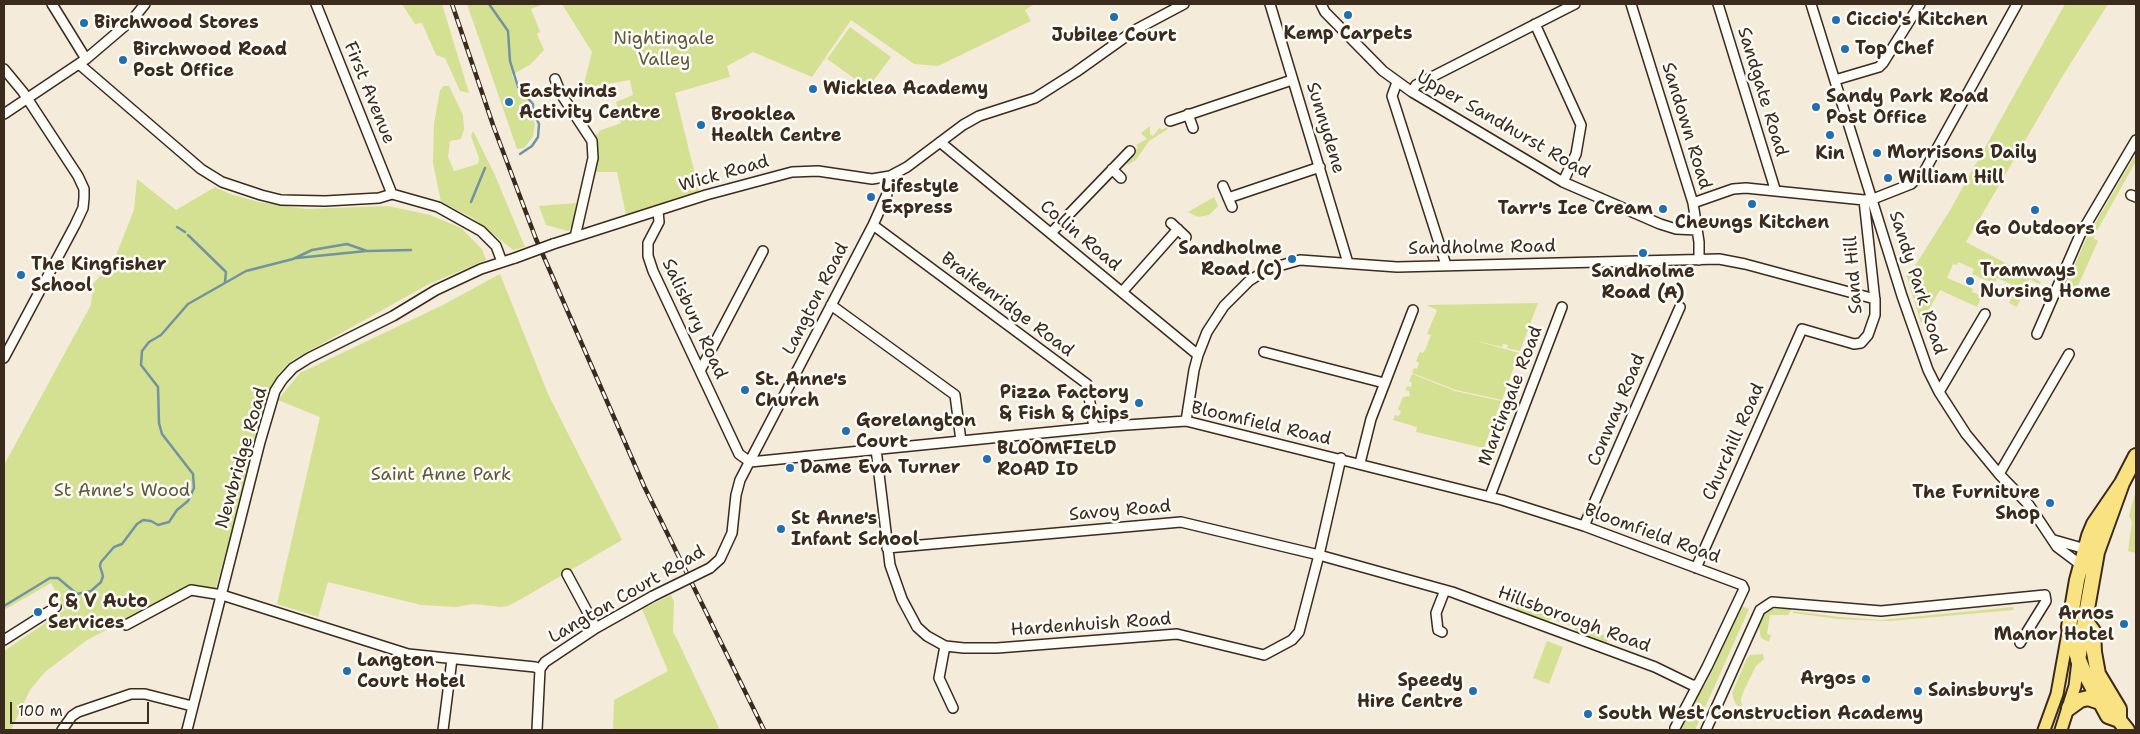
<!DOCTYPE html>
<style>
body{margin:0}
#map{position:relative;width:2140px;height:734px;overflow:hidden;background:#f5ebda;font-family:"Shantell Sans",sans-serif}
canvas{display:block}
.frame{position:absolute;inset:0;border:5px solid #3b2a1e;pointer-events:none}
.scale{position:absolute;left:10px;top:702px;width:139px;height:22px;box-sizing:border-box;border:2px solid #3b2a1e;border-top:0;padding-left:6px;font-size:15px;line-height:18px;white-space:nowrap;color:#3b2a1e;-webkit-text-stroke:4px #fdfcf7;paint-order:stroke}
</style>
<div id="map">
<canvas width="2140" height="734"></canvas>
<div class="frame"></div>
<div class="scale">100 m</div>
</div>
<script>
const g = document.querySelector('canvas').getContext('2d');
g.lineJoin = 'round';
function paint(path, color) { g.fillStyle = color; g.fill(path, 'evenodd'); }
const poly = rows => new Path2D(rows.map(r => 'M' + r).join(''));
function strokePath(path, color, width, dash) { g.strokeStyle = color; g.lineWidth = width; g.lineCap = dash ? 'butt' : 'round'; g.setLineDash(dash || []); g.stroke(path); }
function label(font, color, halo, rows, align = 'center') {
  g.font = font + ' "Shantell Sans",sans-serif'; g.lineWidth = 5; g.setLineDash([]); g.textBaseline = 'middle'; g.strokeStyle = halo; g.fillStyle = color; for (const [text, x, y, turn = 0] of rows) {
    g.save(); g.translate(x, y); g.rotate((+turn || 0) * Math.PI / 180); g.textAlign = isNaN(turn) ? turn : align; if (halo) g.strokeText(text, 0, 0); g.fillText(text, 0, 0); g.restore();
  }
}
const green = poly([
 [402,4,442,4,469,93,460,91,445,58,436,55,422,23,415,24],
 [467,4,543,4,531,9,540,32,537,34,544,50,531,64,512,75,518,91,530,101,532,105,531,116,535,124,533,137,524,148,517,149],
 [562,4,1035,4,1025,10,1031,21,938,66,914,64,851,20,812,77,753,52,727,66,730,77,675,93,699,191,626,215,617,172,594,172,598,149,595,135,599,133,599,131,621,123,616,102,633,95,630,80,583,88,592,52],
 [2065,4,2108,4,2062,77,1966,242,2041,282,2039,284,2029,279,2017,307,2009,303,2014,291,2009,289,2011,284,1997,278,1994,284,1972,274,1974,269,1958,262,1957,265,1953,264,1947,278,1973,289,1972,292,1982,296,1977,307,1940,290,1921,323,1906,274,1911,272,1949,212],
 [850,27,891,57,868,88,827,59],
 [444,86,449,86,463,115,464,129,461,139,450,141,448,157,454,171,478,164,479,158,471,136,473,131,494,173,525,247,513,250,473,218,441,202,433,163,434,124,440,90],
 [1150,126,1150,134,1153,136,1160,127,1161,130,1167,127,1168,129,1149,141,1136,160,1128,165,1127,163,1136,154,1134,152,1138,147,1136,145,1147,139,1141,133],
 [2136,154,2136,161,2093,238,2098,241,2072,299,2062,295,2087,237],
 [137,179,176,210,215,187,230,194,259,202,306,209,388,206,430,215,461,228,482,249,486,260,429,284,291,361,279,373,274,383,215,591,179,593,87,640,45,672,30,690,11,730,4,730,4,651,65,610,51,583,4,610,4,465,91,305,93,284,101,275,111,268,134,210],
 [1214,197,1218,206,1209,215,1198,217,1188,212],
 [577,203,573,226,568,231,546,225,539,206],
 [500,274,548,394,622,540,523,598,508,606,501,607,474,604,456,607,421,605,328,582,318,617,277,604,320,417,278,400,300,373,443,305],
 [1538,303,1520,351,1507,348,1508,345,1503,344,1502,347,1473,340,1519,353,1502,400,1456,390,1412,373,1414,368,1417,369,1419,363,1416,361,1420,352,1423,353,1425,350,1431,335,1427,334,1437,310,1426,305],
 [1412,374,1455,391,1501,401,1484,448,1416,432,1417,427,1393,420,1395,415,1399,416,1401,411,1398,409,1403,397,1410,396,1409,391,1405,390,1407,386,1411,387,1412,383,1409,381],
 [2136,490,2136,553,2128,551,2132,522,2129,516],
 [671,595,674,602,673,631,720,730,613,730,614,700,668,671,642,609],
 [1518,603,1609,637,1606,644,1577,633,1574,627,1551,619,1547,622,1516,611],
 [1741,606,1749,609,1695,730,1680,730,1698,693,1706,684],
 [2013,607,2014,610,1991,612,1889,621,1838,619,1793,613,1793,611,1840,617,1881,620],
 [1771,609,1792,609,1788,615,1770,615,1767,634,1771,635,1769,642,1761,638,1759,627,1762,616],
 [1547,641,1563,647,1549,684,1533,678],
 [1763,654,1764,659,1756,666,1744,690,1741,699,1742,710,1735,703,1732,693,1747,658,1750,655]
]);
const stream = poly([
 [489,4,508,31,510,61,518,87,533,104,533,110],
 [520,154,532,146,538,137,539,124,535,116],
 [471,202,485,168],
 [177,227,185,232],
 [188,235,226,272,225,282],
 [297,258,366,251],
 [4,606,50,578,58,578,77,594,91,591,101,582,103,576,100,566,101,562,114,547,122,544,137,524,143,520,151,521,158,525,169,522,177,510,188,501,194,488,193,474,162,434,159,423,158,387,141,365,142,351,149,342,161,335,188,304,246,271,293,259,312,250,347,244,367,251,411,250]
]);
const minor = poly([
 [52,4,86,59],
 [316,4,392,194],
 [1270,4,1348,263],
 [1321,4,1325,12,1383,71,1412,92,1563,182,1660,224,1676,229,1697,230],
 [1631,4,1693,203,1699,242,1699,260],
 [1718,4,1775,189],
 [1811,4,1902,296,1928,370,1939,392,1966,434,1999,474,2029,505,2057,547,2081,565,2083,564],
 [1535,24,1581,125,1576,154,1563,182],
 [79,64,201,169,222,182,261,195,281,200,325,201,379,198,392,194,438,207,481,231,496,246,502,262],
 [4,69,23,92,78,176,84,189,84,198,83,208,75,225,4,358],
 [555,79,561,94,592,141,593,158,575,237],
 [1835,80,1879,67,1883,63,1920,4],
 [1397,82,1392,96,1446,265],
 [1412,92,1416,85,1575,4],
 [4,114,86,59,133,19,145,4],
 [1188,114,1193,128],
 [1170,121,1292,80],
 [940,142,1198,355],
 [1112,169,1121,178],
 [1223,186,1232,207],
 [2131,195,2136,197],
 [1228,198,1320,167],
 [1693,203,1733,189,1746,188,1864,200,1873,199,1911,184,1924,172,2017,4],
 [658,211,659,222,648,243,648,256,653,271,739,454,750,462],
 [1171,223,1186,237],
 [873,225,1087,384,1094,428],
 [1051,233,1130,151],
 [553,244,706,195,792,172,818,171,872,179,890,176,907,167,963,125,979,116,1035,98,1076,72,1135,30,1184,4],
 [1122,292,1178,229],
 [831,305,955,395,961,441],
 [2037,334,2080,235,2136,140],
 [1264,352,1384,383],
 [700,371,763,251],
 [1939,392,1985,314],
 [1186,421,1194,370,1198,355,1207,332,1224,306,1249,281,1268,269,1300,260,1397,267,1719,259,1745,264,1875,299],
 [876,449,890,565,902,599,917,627,927,636,945,646,964,648,997,648,1177,634,1264,655,1292,640,1299,632,1319,555,1341,458],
 [750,462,1112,426,1186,421,1502,500,1584,526,1742,585,1744,589,1707,667,1675,728],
 [1360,463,1371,419,1413,310],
 [1999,474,2069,354],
 [1490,496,1562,307],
 [1584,526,1680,307],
 [2054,540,2089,550],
 [887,548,1181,522,1319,555,1452,592,1655,667,1692,685,1696,685],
 [710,568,720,559,732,533,736,495,740,480,873,225,887,194,890,176],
 [1696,568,1802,329,1854,344,1861,343,1868,335,1875,315,1875,301,1864,200],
 [567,574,596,628],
 [126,625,191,590,222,595,408,654,535,667,540,669],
 [1442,632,1438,630,1436,613,1445,590],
 [4,640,56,607],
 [945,646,939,678,953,708],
 [540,669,545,662,596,628,653,596],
 [62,730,72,716,78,712,131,694,145,694,192,706],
 [187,730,260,442,275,391,282,380,293,368,309,358,393,316,436,290,481,269,515,258],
 [443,730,452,659],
 [537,730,540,669],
 [1706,730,1760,610,1772,602,1881,611,2045,595,2046,601,2020,643]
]);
const major = poly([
 [2044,730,2057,694,2068,633],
 [2061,730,2075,686,2078,661]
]);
const highway = poly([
 [2085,620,2093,631,2094,652,2098,674,2119,709,2119,720,2127,730],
 [2078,660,2097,552,2122,483,2136,456],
 [2069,708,2080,700,2088,698,2100,702],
 [2119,720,2108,716,2083,670,2072,643,2069,627,2077,580,2089,536,2094,524,2122,483]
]);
const rail = poly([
 [452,4,493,125,536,239,644,486,764,730]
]);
const minorBridge = poly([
 [515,258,553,244],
 [653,596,710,568]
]);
const markers = [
 [1348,15,5,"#1f6fb2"],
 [1114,17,5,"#1f6fb2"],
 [1836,20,5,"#1f6fb2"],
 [84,23,5,"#1f6fb2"],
 [1845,49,5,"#1f6fb2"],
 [123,60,5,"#1f6fb2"],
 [813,89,5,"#1f6fb2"],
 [509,102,5,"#1f6fb2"],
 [1816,107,5,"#1f6fb2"],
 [701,125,5,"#1f6fb2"],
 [1830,135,5,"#1f6fb2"],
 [1877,153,5,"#1f6fb2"],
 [1888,178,5,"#1f6fb2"],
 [871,197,5,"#1f6fb2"],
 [1752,204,5,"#1f6fb2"],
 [1663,209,5,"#1f6fb2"],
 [2035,210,5,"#1f6fb2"],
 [1643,253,5,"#1f6fb2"],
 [1292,259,5,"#1f6fb2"],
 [21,275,5,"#1f6fb2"],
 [1970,281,5,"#1f6fb2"],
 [745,390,5,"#1f6fb2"],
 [1139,403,5,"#1f6fb2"],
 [846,431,5,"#1f6fb2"],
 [987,459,5,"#1f6fb2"],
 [790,468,5,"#1f6fb2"],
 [2050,503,5,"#1f6fb2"],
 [781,529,5,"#1f6fb2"],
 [38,612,5,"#1f6fb2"],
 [2124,624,5,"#1f6fb2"],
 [347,671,5,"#1f6fb2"],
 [1866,679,5,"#1f6fb2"],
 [1473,691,5,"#1f6fb2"],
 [1918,691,5,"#1f6fb2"],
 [1588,714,5,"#1f6fb2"]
];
const poiNames = [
 ["Ciccio's Kitchen",1846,20],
 ["Birchwood Stores",94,23],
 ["Kemp Carpets",1348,34,"center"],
 ["Jubilee Court",1114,36,"center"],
 ["Top Chef",1855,49],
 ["Birchwood Road",133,50],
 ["Post Office",133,71],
 ["Wicklea Academy",823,89],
 ["Eastwinds",519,92],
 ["Activity Centre",519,113],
 ["Sandy Park Road",1826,97],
 ["Post Office",1826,118],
 ["Brooklea",711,115],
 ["Health Centre",711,136],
 ["Morrisons Daily",1887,153],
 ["Kin",1830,154,"center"],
 ["William Hill",1898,178],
 ["Lifestyle",881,187],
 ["Express",881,208],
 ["Tarr's Ice Cream",1653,209,"right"],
 ["Cheungs Kitchen",1752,223,"center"],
 ["Go Outdoors",2035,229,"center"],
 ["Sandholme",1282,249,"right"],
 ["Road (C)",1282,270,"right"],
 ["The Kingfisher",31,265],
 ["School",31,286],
 ["Tramways",1980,271],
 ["Nursing Home",1980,292],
 ["Sandholme",1643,272,"center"],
 ["Road (A)",1643,293,"center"],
 ["St. Anne's",755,380],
 ["Church",755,401],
 ["Pizza Factory",1129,393,"right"],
 ["& Fish & Chips",1129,414,"right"],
 ["Gorelangton",856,421],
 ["Court",856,442],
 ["BLOOMFIELD",997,449],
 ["ROAD ID",997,470],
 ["Dame Eva Turner",800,468],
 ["The Furniture",2040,493,"right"],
 ["Shop",2040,514,"right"],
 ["St Anne's",791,519],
 ["Infant School",791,540],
 ["C & V Auto",48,602],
 ["Services",48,623],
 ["Arnos",2114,614,"right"],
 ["Manor Hotel",2114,635,"right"],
 ["Langton",357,661],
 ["Court Hotel",357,682],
 ["Argos",1856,679,"right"],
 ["Speedy",1463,681,"right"],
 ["Hire Centre",1463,702,"right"],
 ["Sainsbury's",1928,691],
 ["South West Construction Academy",1598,714]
];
const parkNames = [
 ["Nightingale",664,39],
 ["Valley",664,60],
 ["Saint Anne Park",441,475],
 ["St Anne's Wood",122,491]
];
const streetNames = [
 ["Sandgate Road",1762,92,73],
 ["First Avenue",369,93,68],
 ["Upper Sandhurst Road",1503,125,30],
 ["Sandown Road",1686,126,73],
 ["Sunnydene",1325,128,73],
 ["Wick Road",724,174,-16],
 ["Collin Road",1080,236,40],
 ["Sandholme Road",1482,248,-1],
 ["Sand Hill",1854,275,-94],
 ["Sandy Park Road",1917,283,72],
 ["Langton Road",816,299,-63],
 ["Braikenridge Road",1007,305,37],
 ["Salisbury Road",694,319,65],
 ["Martingale Road",1511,396,-69],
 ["Conway Road",1617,410,-67],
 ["Bloomfield Road",1261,424,13],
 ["Churchill Road",1734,442,-66],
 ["Newbridge Road",242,458,-74],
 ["Savoy Road",1120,511,-5],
 ["Bloomfield Road",1652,534,20],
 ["Langton Court Road",627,595,-30],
 ["Hillsborough Road",1574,620,20],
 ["Hardenhuish Road",1091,625,-4]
];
paint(green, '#d4e092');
strokePath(stream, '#7194a0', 2.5);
strokePath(minor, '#3b2a1e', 12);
strokePath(major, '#3b2a1e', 15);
strokePath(highway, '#3b2a1e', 18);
strokePath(minor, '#fdfcf7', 9);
strokePath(major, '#f8e281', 11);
strokePath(highway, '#f8e281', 14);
strokePath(rail, '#3b2a1e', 4.5);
strokePath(rail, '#fdfcf7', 2.5, [8]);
strokePath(minorBridge, '#3b2a1e', 12, []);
strokePath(minorBridge, '#fdfcf7', 9);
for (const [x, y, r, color] of markers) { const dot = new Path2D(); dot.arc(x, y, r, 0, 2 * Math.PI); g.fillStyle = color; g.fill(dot); strokePath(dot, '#fdfcf7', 2); }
label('bold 18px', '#3b2a1e', '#fdfcf7', poiNames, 'left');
label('18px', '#61583b', '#fdfcf7', parkNames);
label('18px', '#3b2a1e', '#fdfcf7', streetNames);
</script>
